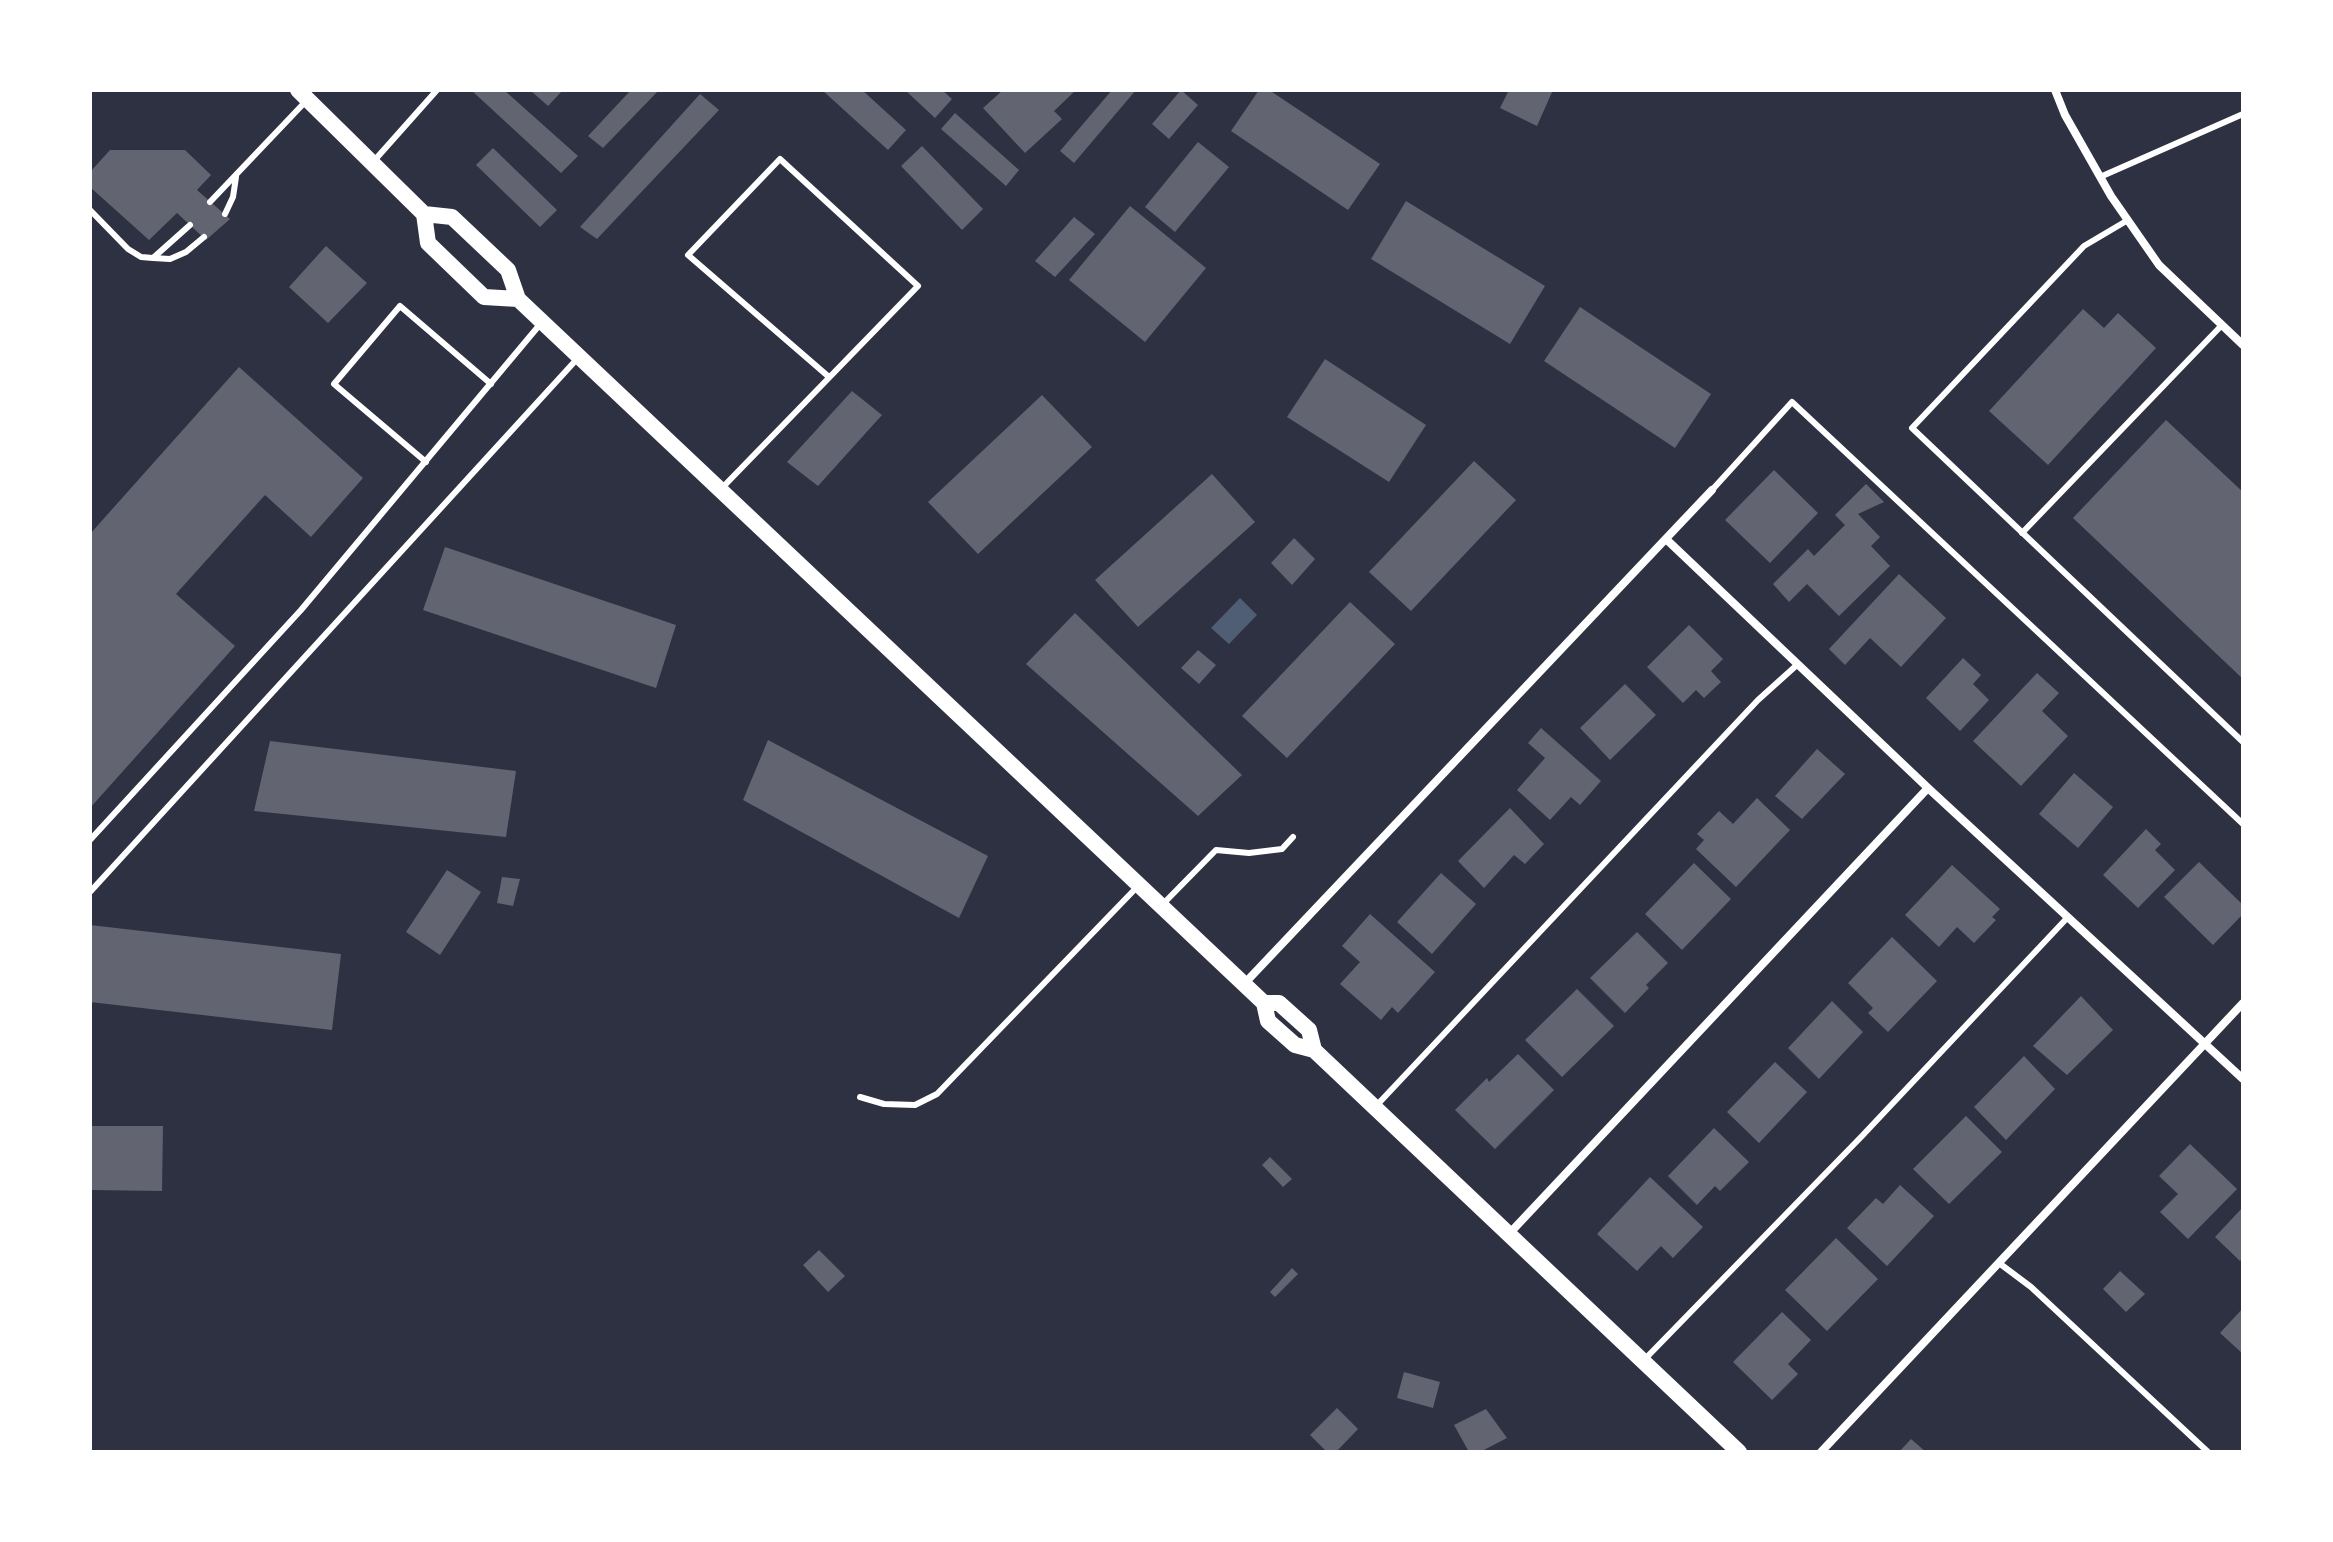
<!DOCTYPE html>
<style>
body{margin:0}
#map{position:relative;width:2333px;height:1542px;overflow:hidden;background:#2d3142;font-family:"PT Sans",sans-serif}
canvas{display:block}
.frame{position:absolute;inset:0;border:92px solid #fff;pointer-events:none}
</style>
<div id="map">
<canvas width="2333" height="1542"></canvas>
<div class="frame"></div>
</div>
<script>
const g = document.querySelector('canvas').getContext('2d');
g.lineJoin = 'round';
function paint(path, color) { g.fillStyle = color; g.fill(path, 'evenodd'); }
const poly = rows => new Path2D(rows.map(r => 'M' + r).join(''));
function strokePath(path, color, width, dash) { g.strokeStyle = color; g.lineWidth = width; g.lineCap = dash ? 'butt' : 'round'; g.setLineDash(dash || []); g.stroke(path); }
const water = poly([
 [1240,598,1257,615,1229,644,1211,628]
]);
const building = poly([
 [471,90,504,90,578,156,561,173],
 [530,90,563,90,548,106],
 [631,90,659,90,603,148,588,136],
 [822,90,862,90,906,130,888,150],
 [905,90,942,90,952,99,935,118],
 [1003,90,1076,90,1054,111,1062,119,1025,153,983,108],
 [1112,90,1136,90,1074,163,1060,151],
 [1181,90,1198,105,1169,139,1152,124],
 [1259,90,1269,90,1380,164,1348,210,1231,131],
 [1509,90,1553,90,1537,126,1500,108],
 [700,94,719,110,597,239,580,227],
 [955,113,1019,170,1006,186,941,129],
 [1198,142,1229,167,1175,232,1145,207],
 [922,146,983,209,962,230,901,166],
 [493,148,557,210,540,227,476,165],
 [110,150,185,150,211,175,197,190,230,219,206,240,177,213,149,240,90,187,90,172],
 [1406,201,1545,286,1510,344,1371,259],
 [1130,206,1206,268,1145,342,1069,280],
 [1074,217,1095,234,1055,277,1035,261],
 [326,246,367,283,328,323,289,287],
 [1580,307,1711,394,1675,448,1544,361],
 [2083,309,2104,328,2118,313,2156,348,2048,465,1989,411],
 [1325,359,1426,425,1389,482,1287,417],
 [239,367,363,478,311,537,265,495,176,594,235,646,90,808,90,534],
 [852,391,882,415,818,486,787,462],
 [1042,395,1092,447,978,554,928,502],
 [2166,420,2243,492,2243,679,2073,518],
 [1474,461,1516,500,1411,611,1369,572],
 [1774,470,1818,513,1770,563,1725,520],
 [1212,474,1255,522,1138,627,1095,580],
 [1866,484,1884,502,1858,514,1880,537,1871,546,1890,566,1839,616,1807,584,1789,602,1773,584,1808,549,1814,556,1845,525,1835,515],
 [1294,538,1315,559,1292,585,1271,563],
 [445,547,676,625,656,688,423,610],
 [1899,574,1946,618,1901,667,1870,638,1845,665,1829,649],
 [1350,602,1395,644,1287,758,1242,716],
 [1075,613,1242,775,1198,816,1026,664],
 [1689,625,1723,659,1711,671,1721,682,1704,698,1696,690,1683,703,1647,667],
 [1198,650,1216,665,1199,684,1181,668],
 [1963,658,1981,675,1973,684,1989,700,1960,731,1926,698],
 [2037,673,2059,693,2042,711,2068,736,2021,786,1973,741],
 [1625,684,1656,715,1610,760,1580,728],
 [1541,728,1601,781,1580,805,1571,797,1550,820,1517,790,1545,758,1528,743],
 [768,740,988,856,959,918,743,800],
 [270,741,516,771,506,837,254,811],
 [1817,749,1845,774,1802,819,1775,796],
 [2074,773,2113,807,2078,848,2039,814],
 [1757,798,1790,830,1736,887,1696,849,1704,840,1697,834,1719,811,1733,824],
 [1510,808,1544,844,1525,864,1514,855,1484,888,1458,861],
 [2146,829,2161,844,2155,850,2175,870,2138,908,2103,875],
 [2199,862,2243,905,2243,914,2213,945,2164,897],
 [1694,863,1731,899,1682,950,1645,914],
 [1952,865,2000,909,1992,917,1996,920,1974,943,1957,927,1939,947,1905,915],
 [447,870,481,892,440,955,406,932],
 [1441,873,1476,904,1432,954,1397,922],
 [502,877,520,879,513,906,497,903],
 [1370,914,1435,972,1398,1013,1392,1007,1381,1020,1340,984,1360,962,1342,946],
 [90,925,341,954,332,1030,90,1002],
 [1637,932,1668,963,1646,985,1649,988,1625,1013,1590,978],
 [1892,937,1937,981,1888,1032,1868,1013,1873,1008,1848,983],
 [1577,989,1614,1026,1562,1077,1525,1040],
 [2081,996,2113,1030,2067,1075,2033,1046],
 [1832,1001,1863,1032,1819,1079,1788,1048],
 [1518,1054,1554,1090,1495,1149,1455,1110,1487,1078,1489,1082],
 [2024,1056,2055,1089,2006,1140,1974,1107],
 [1775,1062,1807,1092,1759,1143,1727,1112],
 [1966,1116,2002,1152,1949,1204,1913,1169],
 [90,1126,163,1126,162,1191,90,1190],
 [1714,1128,1749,1162,1720,1191,1715,1186,1697,1205,1668,1176],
 [2190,1144,2237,1189,2188,1239,2160,1212,2178,1194,2159,1176],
 [1270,1157,1292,1179,1283,1187,1262,1165],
 [1650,1177,1703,1227,1673,1258,1661,1246,1637,1271,1597,1234],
 [1900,1185,1934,1216,1887,1266,1847,1228,1876,1198,1883,1204],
 [2243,1207,2243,1258,2240,1261,2215,1237],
 [1836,1238,1878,1279,1827,1331,1785,1290],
 [819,1250,845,1276,828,1292,803,1265],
 [1292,1268,1298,1274,1275,1297,1270,1292],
 [2120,1271,2145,1294,2126,1312,2103,1289],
 [2243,1308,2243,1354,2220,1333],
 [1782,1312,1811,1340,1788,1364,1798,1374,1772,1400,1733,1362],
 [1404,1372,1440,1382,1433,1408,1397,1398],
 [1337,1408,1358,1429,1336,1452,1327,1452,1310,1435],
 [1486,1409,1507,1438,1480,1452,1469,1452,1454,1425],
 [1911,1439,1926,1452,1899,1452]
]);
const service = poly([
 [373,162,437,90],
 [2100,177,2243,114],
 [210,202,307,100],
 [90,210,128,249,141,257,153,258,190,225],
 [225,214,233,197,236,177],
 [2128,220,2084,246,1912,428,2243,742],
 [153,258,170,259,186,252,204,237],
 [426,462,334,384,400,306,491,384],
 [722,488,918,286,780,159,688,255,829,377],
 [1712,490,1792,402,2243,824],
 [2022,533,2222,325],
 [90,840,301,610,542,322],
 [90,892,577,359],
 [1161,906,1216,850,1249,853,1282,849,1293,837],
 [860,1097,884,1104,915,1105,937,1094,1139,885],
 [1377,1105,1758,700,1798,664],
 [1999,1263,2031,1287,2208,1452],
 [1645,1359,1862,1136,2068,917]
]);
const minor = poly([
 [2055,90,2065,115,2111,196,2159,265,2243,345],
 [1666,539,1928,788,2243,1079],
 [1244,984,1712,490],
 [1508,1235,1928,788],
 [1821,1452,2243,1003]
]);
const secondary = poly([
 [298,90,424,214,428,243,484,297,518,299],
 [424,214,452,217,508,270,518,299,1264,1003,1268,1021,1295,1045,1314,1050,1739,1452],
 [1264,1003,1279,1003,1309,1030,1314,1050]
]);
paint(water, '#4f5d75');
paint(building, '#626471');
strokePath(service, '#fff', 6);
strokePath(minor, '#fff', 8);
strokePath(secondary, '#fff', 16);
</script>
